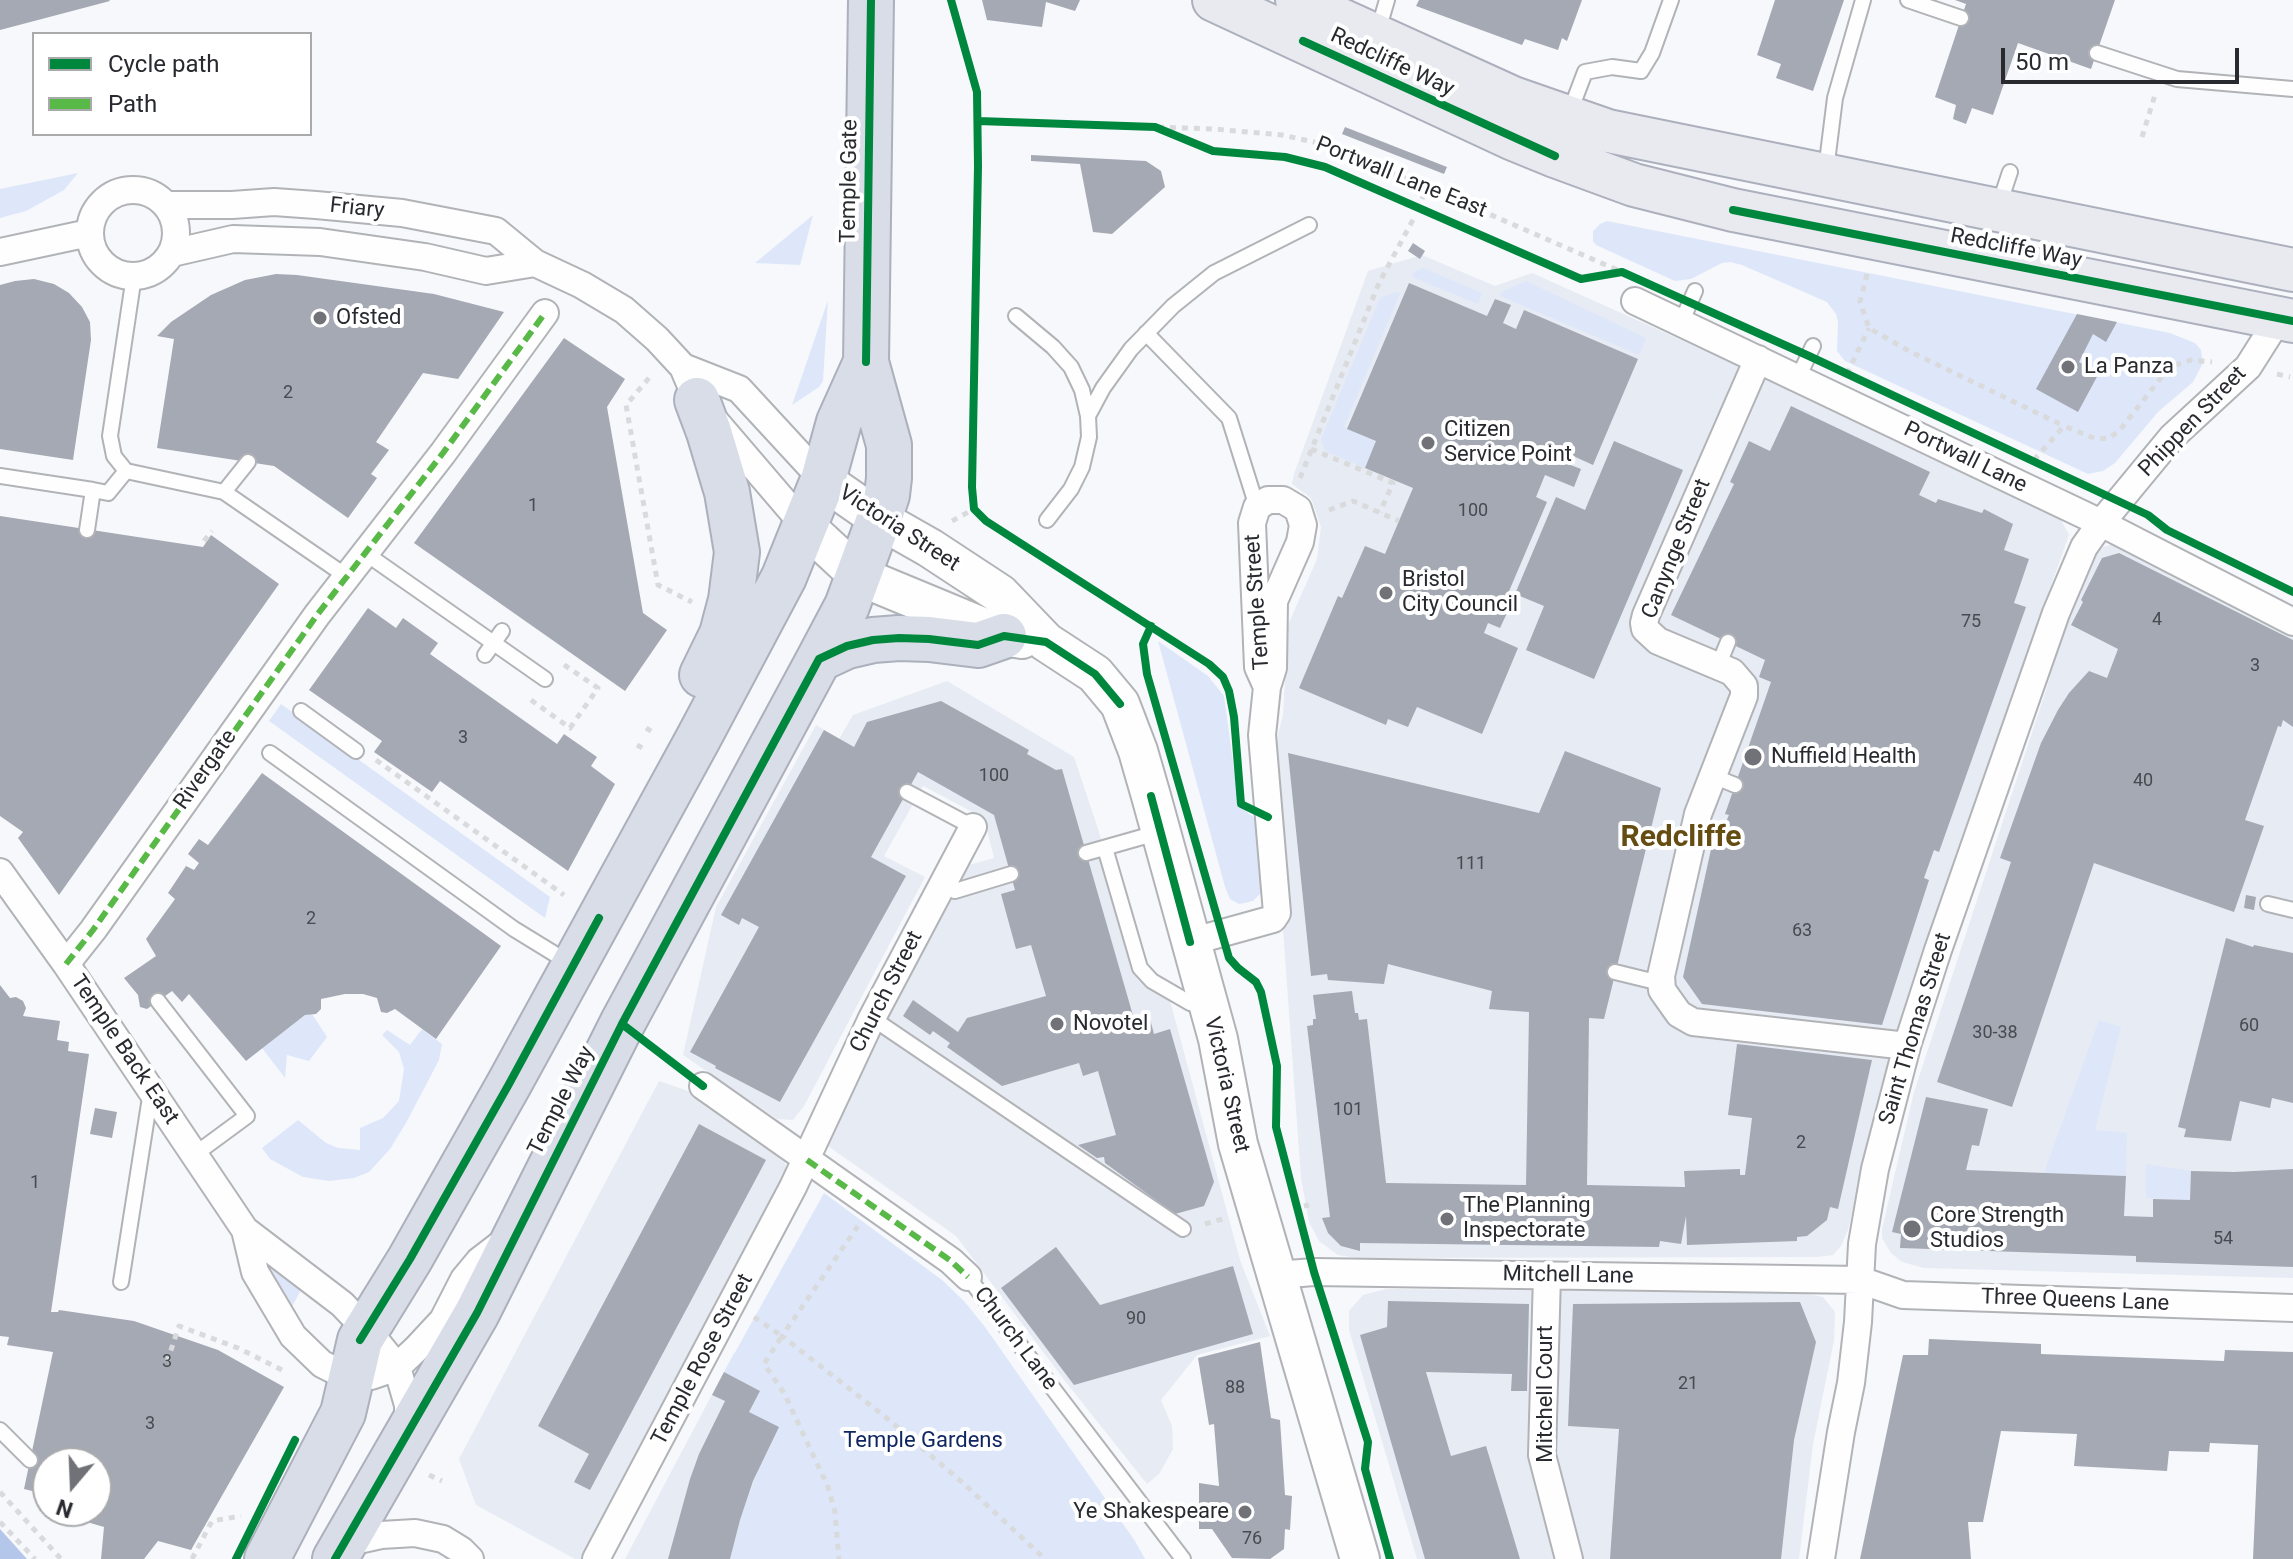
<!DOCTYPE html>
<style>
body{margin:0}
#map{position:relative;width:2293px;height:1559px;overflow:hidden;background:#f6f8fc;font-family:Roboto,sans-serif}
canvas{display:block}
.legend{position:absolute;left:32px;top:32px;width:280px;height:104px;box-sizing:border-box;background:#fff;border:2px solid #a9aaac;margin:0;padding:10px 14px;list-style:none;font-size:24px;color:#282a2f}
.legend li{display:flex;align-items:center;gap:16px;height:40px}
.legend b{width:40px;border:2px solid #a9aaac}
.north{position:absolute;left:32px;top:1447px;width:80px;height:80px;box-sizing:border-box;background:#fff;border:2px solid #a9aaac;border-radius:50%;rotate:199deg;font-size:22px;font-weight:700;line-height:32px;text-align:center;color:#282a2f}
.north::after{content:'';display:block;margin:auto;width:28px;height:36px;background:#707277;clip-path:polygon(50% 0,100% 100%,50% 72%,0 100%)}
.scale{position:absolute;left:2001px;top:48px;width:238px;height:36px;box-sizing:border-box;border:4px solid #282a2f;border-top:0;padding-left:10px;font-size:24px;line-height:28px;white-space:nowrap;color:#282a2f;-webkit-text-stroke:6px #fff;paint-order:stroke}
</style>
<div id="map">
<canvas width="2293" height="1559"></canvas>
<ul class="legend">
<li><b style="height:10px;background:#00873e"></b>Cycle path</li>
<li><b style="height:10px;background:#58b947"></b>Path</li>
</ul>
<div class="north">N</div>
<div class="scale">50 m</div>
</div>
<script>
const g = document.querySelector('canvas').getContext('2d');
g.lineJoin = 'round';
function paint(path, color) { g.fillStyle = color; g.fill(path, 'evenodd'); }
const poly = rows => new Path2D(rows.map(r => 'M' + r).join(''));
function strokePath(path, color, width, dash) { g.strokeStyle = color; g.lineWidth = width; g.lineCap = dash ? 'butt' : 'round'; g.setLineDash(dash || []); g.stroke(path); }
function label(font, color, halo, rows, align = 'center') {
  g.font = font + ' Roboto,sans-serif'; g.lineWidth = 8; g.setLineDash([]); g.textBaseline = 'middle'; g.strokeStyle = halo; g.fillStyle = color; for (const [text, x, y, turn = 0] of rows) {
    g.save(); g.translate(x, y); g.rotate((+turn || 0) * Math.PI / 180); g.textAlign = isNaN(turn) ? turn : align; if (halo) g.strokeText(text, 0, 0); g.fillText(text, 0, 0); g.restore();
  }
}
const built = poly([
 [1422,255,1495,286,1532,273,1795,391,2046,509,2060,518,2069,535,1955,856,1889,1061,1848,1230,1841,1246,1833,1255,1817,1257,1357,1258,1338,1255,1319,1241,1309,1222,1301,1178,1271,763,1283,715,1288,625,1317,559,1321,527,1311,498,1292,484,1294,474,1368,271],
 [2117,543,2293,629,2293,1278,1924,1268,1902,1262,1891,1253,1882,1238,1882,1229,1914,1092,2046,690,2067,618,2094,558,2103,547],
 [947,681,1074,757,1099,832,1137,973,1169,997,1240,1260,1270,1336,1197,1355,1161,1400,1172,1426,1173,1449,1159,1474,1147,1484,1065,1381,956,1236,828,1146,885,1017,969,865,994,858,984,818,923,786,884,856,925,877,804,1106,793,1120,777,1119,683,1055,716,907,816,725,839,739,853,715],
 [659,1081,691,1092,773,1152,785,1163,787,1174,585,1559,575,1559,476,1505,459,1459],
 [1386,1289,1803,1293,1823,1297,1835,1312,1834,1340,1813,1444,1799,1559,1417,1559,1349,1330,1349,1311,1363,1295],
 [734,1353,763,1378,828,1559,625,1559]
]);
const green = poly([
 [78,173,64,190,26,211,0,218,0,189],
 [813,215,800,265,755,263],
 [1607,221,2170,333,2195,343,2201,350,2203,363,2193,382,2158,412,2115,463,2103,471,2088,474,1845,361,1837,351,1838,322,1836,314,1827,302,1742,265,1730,262,1722,263,1691,279,1675,281,1596,245,1593,241,1593,231,1600,224],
 [1423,268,1482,293,1478,304,1412,277,1414,272],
 [1526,281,1646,338,1639,355,1500,296,1502,292],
 [1396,292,1400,293,1344,427,1376,441,1365,468,1325,451,1321,439,1380,298],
 [828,300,823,381,819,387,792,405],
 [1158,641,1208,676,1224,696,1239,806,1260,822,1264,885,1260,894,1253,901,1239,904,1230,899,1225,887],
 [281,704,550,897,545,918,269,721],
 [312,1014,327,1037,309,1061,287,1055,285,1078,262,1048,305,1015],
 [2099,1020,2121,1027,2095,1130,2127,1133,2126,1176,2044,1173],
 [422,1029,442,1044,439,1060,406,1123,390,1149,369,1172,354,1178,329,1181,303,1177,270,1159,262,1148,298,1120,326,1143,338,1148,360,1150,360,1128,383,1118,399,1101,404,1069,399,1052,382,1035,387,1030,410,1045],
 [2146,1164,2191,1171,2190,1200,2146,1198],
 [824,1193,942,1280,964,1301,985,1327,1135,1541,1145,1559,730,1559,740,1520,763,1457,749,1412,760,1391,724,1372],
 [267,1262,301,1290,289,1312,263,1265]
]);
const water = poly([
 [0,1529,27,1559,0,1559]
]);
const building = poly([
 [0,0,109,0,110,1,0,30],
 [982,0,1080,0,1075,11,1046,2,1042,27,987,20],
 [1419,0,1582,0,1567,41,1562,38,1558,50,1525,39,1522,45,1416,6],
 [1775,0,1844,0,1813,91,1776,78,1781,64,1757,55],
 [1955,0,2115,0,2091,69,2018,43,1993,115,1972,108,1966,124,1953,119,1956,105,1935,97,1966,4],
 [1345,127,1447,167,1444,174,1342,134],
 [1031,155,1146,161,1161,171,1165,187,1112,234,1093,232,1080,164,1031,161],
 [1413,243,1425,251,1420,259,1408,251],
 [276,274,297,275,434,294,504,312,458,379,423,373,376,442,389,450,371,474,377,478,348,518,274,466,157,448,174,339,157,336,171,322,211,295,245,280],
 [34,279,54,284,69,293,82,307,90,322,91,340,73,460,0,449,0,285,15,281],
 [1409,283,1487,316,1495,299,1511,305,1503,323,1516,329,1524,310,1638,359,1593,465,1571,455,1568,464,1581,469,1574,487,1545,475,1536,497,1547,502,1501,610,1507,613,1500,628,1488,623,1484,633,1518,648,1482,734,1417,707,1408,727,1388,719,1386,725,1299,688,1338,596,1342,598,1365,546,1385,554,1413,488,1365,468,1376,441,1347,429],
 [2077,314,2117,322,2106,342,2093,334,2079,362,2099,373,2078,412,2036,389],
 [564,338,625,379,607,407,643,613,667,630,625,691,414,543],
 [1791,406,1930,472,1919,495,1936,503,1938,499,1982,513,1984,509,2013,524,2004,550,2029,559,2014,603,2026,607,1939,852,1934,850,1924,878,1929,880,1882,1025,1702,1004,1683,977,1717,822,1725,824,1729,815,1725,814,1771,682,1759,677,1765,660,1671,615,1734,484,1730,482,1749,441,1770,451],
 [1614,441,1683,470,1594,679,1526,650,1544,606,1515,594,1556,497,1585,510],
 [0,516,203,547,211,535,279,584,59,895,18,838,23,832,0,816],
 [2119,553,2293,640,2293,727,2283,720,2281,727,2278,726,2245,820,2264,826,2234,912,2094,863,2012,1107,1937,1082,2011,862,2000,858,2041,743,2058,710,2069,693,2089,671,2107,678,2118,649,2071,625,2083,602,2081,600,2102,558],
 [368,608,396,628,403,618,438,643,430,654,557,744,564,734,597,757,591,766,615,784,568,871,440,781,432,792,374,752,382,741,309,690],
 [941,701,1029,750,1027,754,1056,770,1062,769,1134,1019,1149,1015,1154,1034,1170,1029,1214,1182,1204,1206,1175,1214,1105,1163,1104,1157,1097,1158,1078,1145,1116,1135,1098,1071,1083,1076,1079,1063,1002,1086,947,1047,950,1043,933,1031,930,1035,903,1016,913,1000,958,1032,967,1018,1046,996,1031,945,1016,949,1001,894,1015,890,994,815,918,772,871,857,906,876,780,1102,715,1068,716,1066,690,1052,759,927,742,918,739,925,721,915,824,730,854,747,867,722],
 [1565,751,1661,788,1604,1019,1589,1018,1587,1185,1685,1187,1684,1171,1740,1169,1740,1175,1745,1175,1752,1118,1728,1115,1737,1044,1746,1045,1872,1060,1838,1209,1830,1207,1827,1220,1807,1236,1797,1237,1797,1241,1687,1245,1686,1216,1681,1244,1660,1241,1659,1247,1360,1243,1360,1251,1341,1246,1328,1233,1322,1218,1330,1217,1307,1026,1313,1025,1313,1019,1316,1019,1313,995,1352,991,1355,1013,1358,1013,1359,1020,1367,1019,1386,1183,1526,1185,1529,1012,1489,1009,1492,991,1388,964,1384,984,1328,980,1327,974,1311,976,1288,753,1539,813],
 [262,773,501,946,436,1039,395,1009,387,1013,381,1012,377,998,363,994,345,994,321,999,321,1009,316,1014,305,1015,246,1061,189,994,182,1002,172,991,147,1009,140,1007,138,995,124,978,156,956,146,939,175,899,168,893,186,866,194,870,199,863,188,854,199,839,208,845],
 [2246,895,2256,897,2254,910,2244,908],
 [2226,938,2253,947,2254,945,2293,953,2293,1103,2272,1098,2270,1108,2240,1101,2231,1141,2184,1137,2186,1129,2178,1127],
 [0,985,10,998,16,997,23,1001,26,1008,23,1016,60,1021,57,1040,69,1042,68,1051,89,1054,51,1312,58,1312,59,1310,134,1321,218,1350,284,1387,191,1550,158,1541,144,1559,101,1559,104,1527,53,1512,96,1511,96,1463,48,1463,48,1495,24,1489,53,1352,7,1345,9,1337,0,1336],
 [1926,1097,1988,1109,1979,1146,1972,1145,1966,1170,2126,1176,2124,1216,2153,1217,2153,1199,2190,1200,2191,1171,2234,1172,2293,1169,2293,1267,2136,1262,2136,1256,1900,1248,1901,1234,1892,1232],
 [95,1108,117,1112,112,1138,90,1134],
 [699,1124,766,1160,590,1490,574,1482,589,1454,538,1426],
 [1056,1247,1100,1305,1233,1266,1253,1334,1074,1385,1001,1288],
 [1388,1301,1529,1304,1527,1391,1511,1391,1512,1374,1426,1372,1451,1456,1486,1446,1520,1559,1425,1559,1360,1335,1387,1327],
 [1800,1302,1816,1342,1794,1440,1781,1559,1610,1559,1619,1429,1568,1426,1573,1304],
 [1929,1339,2041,1344,2041,1354,2224,1361,2225,1350,2293,1352,2293,1559,2253,1559,2258,1445,2210,1443,2209,1452,2169,1451,2167,1471,2074,1466,2077,1434,2001,1431,1983,1522,1968,1522,1971,1559,1860,1559,1903,1355,1928,1355],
 [1260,1342,1271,1418,1280,1420,1285,1495,1292,1496,1290,1530,1285,1529,1284,1549,1270,1559,1232,1558,1212,1529,1199,1529,1199,1483,1219,1486,1214,1424,1209,1425,1198,1358],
 [724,1372,760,1391,749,1412,779,1427,753,1481,740,1520,730,1559,668,1559,690,1479,699,1454,725,1401,712,1395]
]);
const path = poly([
 [978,121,1214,129,1282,135,1314,142,1427,187,1622,272],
 [2142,137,2155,95],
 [1422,199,1427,187],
 [1867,274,1860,302,1869,328,1909,351,2064,426],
 [1847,374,1869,328],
 [2277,374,2290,377],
 [649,378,626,405,658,585,692,602],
 [1311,449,1393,483,1380,512],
 [2034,460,2064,426,2096,439,2109,438,2119,431,2164,374,2176,365,2191,360,2212,362],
 [1300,478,1379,283,1415,216],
 [1329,510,1353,501,1399,521],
 [952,521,974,509],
 [204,541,212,531],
 [531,700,570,728,598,688,563,664],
 [646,728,654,733],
 [637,745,646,750],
 [376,760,564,895],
 [650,1045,683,1071],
 [1304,1206,1309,1205],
 [1205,1224,1226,1218],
 [858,1226,782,1336,888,1419,963,1483,1045,1559],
 [754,1317,782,1336,764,1364,784,1393,828,1487,835,1512,839,1559],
 [167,1362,179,1326,238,1348,286,1372],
 [429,1475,442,1481],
 [0,1492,61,1559],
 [0,1522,35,1559],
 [192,1559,212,1521,241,1516]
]);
const lane = poly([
 [1908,0,1961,18],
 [1377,34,1387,0],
 [2097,53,2177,79,2293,89],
 [1569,114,1585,72,1612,67,1641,71,1652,53,1671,0],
 [1826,170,1835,98,1863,0],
 [1999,205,2010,172],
 [134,276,110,436,114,456,126,471,224,492,346,576],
 [1016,316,1053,347,1071,367,1082,390,1088,416,1089,437,1082,467,1071,489,1047,520],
 [1681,323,1695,291],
 [1146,333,1229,418,1257,507],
 [1798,378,1813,346],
 [1088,416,1103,388,1131,349,1173,306,1214,273,1309,225],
 [0,476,93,490,87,530],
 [93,490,108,493,126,471],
 [224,492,248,462],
 [365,553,545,679],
 [485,655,502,631],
 [1718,666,1728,642],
 [301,711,356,751],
 [270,753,514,929,571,964],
 [1713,776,1735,785],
 [907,792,973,827],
 [1105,848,1140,968,1152,981,1190,1003,1205,1007],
 [1086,853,1160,832],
 [942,884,955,891,1011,874],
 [2268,904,2293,910],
 [1615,972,1660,983],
 [158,1001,247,1116,194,1155],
 [872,1018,1183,1229],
 [968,1277,1183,1559],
 [121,1282,151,1091],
 [0,1430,30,1460]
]);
const street = poly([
 '90 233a43 43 0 1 1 86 0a43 43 0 1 1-86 0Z',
 [166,205,232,205,274,202,316,205,402,213,496,231,535,263,582,285,624,310,657,339,683,367,697,400,804,525],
 [0,252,89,233],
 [172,253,233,239,320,242,425,257,486,271,535,263],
 [1635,301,2101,523,2293,622],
 [1758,359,1646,615,1644,623,1645,629,1658,641,1732,672,1744,686,1744,696,1698,814,1661,976,1662,990,1679,1014,1693,1022,1907,1046],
 [683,367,739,389,823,480],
 [0,872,66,964,245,1230,342,1304,367,1330,397,1367,408,1405,408,1426],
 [1190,942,1273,919,1277,913,1262,735,1267,687,1273,668,1274,601,1300,542,1303,525,1298,509,1283,500,1268,500,1257,507,1252,523,1258,667,1267,687],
 [66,964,93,930,317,615,443,453,545,313],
 [703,1086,951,1261,968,1277],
 [245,1230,255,1272,293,1336,322,1364,336,1371,352,1375,371,1376,397,1367,416,1349,443,1320,464,1279,479,1261,505,1241],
 [1276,1275,1314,1272,1860,1280,1903,1295,2293,1308],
 [1547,1275,1542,1455,1569,1559],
 [345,1543,381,1535,415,1533,443,1539,461,1550,470,1559],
 [596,1559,793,1187,872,1018,973,827],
 [1821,1559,1841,1432,1851,1383,1858,1322,1862,1244,1875,1169,1907,1046,1938,950,2056,613,2084,547,2101,523,2172,437,2248,367,2279,318]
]);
const secondary = poly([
 [823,480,879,519,930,548,1000,594,1046,642,1095,674,1120,704,1138,751,1151,796,1218,1039,1238,1144,1360,1559],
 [804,525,859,576,1004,636,1022,639]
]);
const primary = poly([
 [1214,0,1511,138,1555,156,1634,185,1733,210,2293,321],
 [1297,0,1513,98,1608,131,2293,270]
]);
const highway = poly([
 [697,400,709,432,727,492,737,552,731,600,722,634,702,675],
 [819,659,847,646,873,640,899,638,929,639,978,645,1004,636],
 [267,1559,343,1413,360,1340,410,1259,509,1084,698,739,784,577,823,480,839,422,866,362],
 [335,1559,477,1313,622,1024,819,659,847,606,879,519,887,495,889,478,889,445,866,362,871,0]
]);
const quiet = poly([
 [66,964,93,930,317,615,443,453,545,313],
 [807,1160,951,1261,968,1277]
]);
const cycleway = poly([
 [951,0,977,92,978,166,972,487,974,509,986,521,1209,664,1223,677,1229,691,1234,717,1241,804,1268,817],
 [1303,41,1555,156],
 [978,121,1155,127,1213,151,1285,157,1325,167,1581,279,1622,272,1809,356,2148,515,2167,530,2293,592],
 [1733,210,2293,321],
 [866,362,871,0],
 [1151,626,1143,644,1147,674,1229,958,1238,968,1256,982,1261,992,1277,1066,1276,1127,1314,1272,1368,1442,1365,1469,1390,1559],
 [1151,796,1190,942],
 [622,1024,703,1086],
 [360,1340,410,1259,509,1084,599,918],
 [236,1559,295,1440],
 [335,1559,477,1313,622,1024,819,659,847,646,873,640,899,638,929,639,978,645,1004,636,1046,642,1095,674,1120,704]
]);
const markers = [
 [320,318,8,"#707277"],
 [2068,367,8,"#707277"],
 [1428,443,8,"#707277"],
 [1386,593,8,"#707277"],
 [1753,757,10,"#707277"],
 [1057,1024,8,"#707277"],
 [1447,1219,8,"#707277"],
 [1912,1229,10,"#707277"],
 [1245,1512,8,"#707277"]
];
const numberNames = [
 ["2",288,393],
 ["1",533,506],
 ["100",1473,511],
 ["4",2157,620],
 ["75",1971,622],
 ["3",2255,666],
 ["3",463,738],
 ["100",994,776],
 ["40",2143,781],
 ["111",1471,864],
 ["2",311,919],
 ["63",1802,931],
 ["60",2249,1026],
 ["30-38",1995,1033],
 ["101",1348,1110],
 ["2",1801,1143],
 ["1",35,1183],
 ["54",2223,1239],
 ["90",1136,1319],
 ["3",167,1362],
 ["21",1688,1384],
 ["88",1235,1388],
 ["3",150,1424],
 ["76",1252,1539]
];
const streetNames = [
 ["Redcliffe Way",1392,63,25],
 ["Portwall Lane East",1401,178,22],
 ["Temple Gate",850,181,-89],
 ["Friary",357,209,6],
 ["Redcliffe Way",2016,249,11],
 ["Phippen Street",2193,422,-46],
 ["Portwall Lane",1965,458,26],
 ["Victoria Street",899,529,33],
 ["Canynge Street",1677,549,-68],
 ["Temple Street",1258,602,-94],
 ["Rivergate",206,770,-55],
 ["Church Street",887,992,-63],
 ["Saint Thomas Street",1916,1029,-73],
 ["Temple Back East",124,1050,56],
 ["Victoria Street",1226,1085,77],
 ["Temple Way",562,1101,-63],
 ["Mitchell Lane",1568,1276,1],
 ["Three Queens Lane",2075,1301,2],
 ["Church Lane",1015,1339,53],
 ["Temple Rose Street",703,1360,-62],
 ["Mitchell Court",1546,1394,-90]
];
const poiNames = [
 ["Ofsted",336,318],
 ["La Panza",2084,367],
 ["Citizen",1444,430],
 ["Service Point",1444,455],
 ["Bristol",1402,580],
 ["City Council",1402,605],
 ["Nuffield Health",1771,757],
 ["Novotel",1073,1024],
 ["The Planning",1463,1206],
 ["Inspectorate",1463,1231],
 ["Core Strength",1930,1216],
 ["Studios",1930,1241],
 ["Ye Shakespeare",1229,1512,"right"]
];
const parkNames = [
 ["Temple Gardens",923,1441]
];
const districtNames = [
 ["Redcliffe",1681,838]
];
paint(built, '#e7ebf3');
paint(green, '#dee7f9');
paint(water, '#b4c6ea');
paint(building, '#a5a9b4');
strokePath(lane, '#b1b3b6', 18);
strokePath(street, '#b1b3b6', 30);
strokePath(secondary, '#b1b3b6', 42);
strokePath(primary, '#abb0bc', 46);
strokePath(highway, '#abb0bc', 48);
strokePath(path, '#d9dadc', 5, [6, 6]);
strokePath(lane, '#fefeff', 14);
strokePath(street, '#fefeff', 26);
strokePath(secondary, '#fefeff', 38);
strokePath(primary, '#e8eaf0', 42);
strokePath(highway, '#d8dde7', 44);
strokePath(quiet, '#58b947', 6, [12, 6]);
strokePath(cycleway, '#00873e', 8);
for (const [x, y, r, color] of markers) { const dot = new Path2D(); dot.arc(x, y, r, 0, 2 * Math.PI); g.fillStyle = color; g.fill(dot); strokePath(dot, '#fff', 3); }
label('18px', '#474a50', null, numberNames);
label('22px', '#282a2f', '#fff', streetNames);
label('22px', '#282a2f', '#fff', poiNames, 'left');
label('22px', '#102660', '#fff', parkNames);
label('bold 30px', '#654d12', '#fff', districtNames);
</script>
